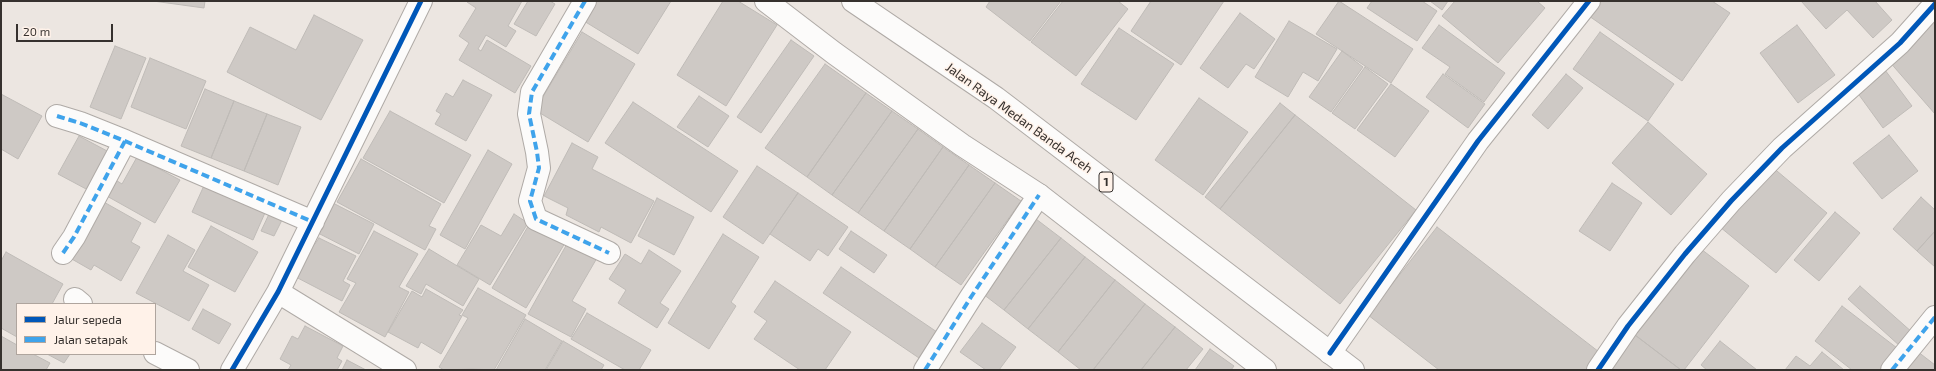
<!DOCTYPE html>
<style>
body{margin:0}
#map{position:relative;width:1936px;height:371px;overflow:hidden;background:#ece6e1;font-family:"Exo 2",sans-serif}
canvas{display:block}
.frame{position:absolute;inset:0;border:2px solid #36312e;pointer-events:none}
.legend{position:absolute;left:16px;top:303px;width:140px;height:52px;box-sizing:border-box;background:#fff2e9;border:1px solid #afa59e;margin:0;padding:5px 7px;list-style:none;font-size:12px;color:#36312e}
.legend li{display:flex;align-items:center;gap:8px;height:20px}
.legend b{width:20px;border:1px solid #afa59e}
.scale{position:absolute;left:16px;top:24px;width:97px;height:18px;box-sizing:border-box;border:2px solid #36312e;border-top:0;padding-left:5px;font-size:12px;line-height:14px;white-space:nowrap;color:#36312e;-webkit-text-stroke:3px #fff2e9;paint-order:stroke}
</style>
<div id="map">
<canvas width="1936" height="371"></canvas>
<div class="frame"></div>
<ul class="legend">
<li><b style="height:5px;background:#0057b8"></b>Jalur sepeda</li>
<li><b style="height:5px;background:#3fa3eb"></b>Jalan setapak</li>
</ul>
<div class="scale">20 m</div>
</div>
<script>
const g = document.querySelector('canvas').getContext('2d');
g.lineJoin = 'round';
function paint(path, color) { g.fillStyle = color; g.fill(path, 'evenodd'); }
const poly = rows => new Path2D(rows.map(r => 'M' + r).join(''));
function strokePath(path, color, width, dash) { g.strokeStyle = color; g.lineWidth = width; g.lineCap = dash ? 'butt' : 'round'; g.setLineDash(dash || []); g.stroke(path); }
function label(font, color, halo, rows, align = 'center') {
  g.font = font + ' "Exo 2",sans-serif'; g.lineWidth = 3; g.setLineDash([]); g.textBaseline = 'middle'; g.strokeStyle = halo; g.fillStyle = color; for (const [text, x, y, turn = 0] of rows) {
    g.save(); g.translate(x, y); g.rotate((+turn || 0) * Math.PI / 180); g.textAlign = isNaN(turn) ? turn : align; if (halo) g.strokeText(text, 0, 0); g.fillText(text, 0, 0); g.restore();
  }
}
const building = poly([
 [153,1,205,1,204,8,153,1],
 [468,1,522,1,508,26,516,31,506,47,486,35,478,49,481,51,487,40,531,66,515,93,459,60,469,43,459,36,476,8,467,2,468,1],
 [528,1,550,1,555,4,536,36,514,24,528,1],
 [590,1,671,1,638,54,579,18,590,1],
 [723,1,738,1,777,25,726,106,677,75,723,1],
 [990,1,1061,1,1030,41,986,7,990,1],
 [1063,1,1118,1,1128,9,1076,76,1031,42,1063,1],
 [1151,1,1224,1,1181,65,1131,31,1151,1],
 [1339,1,1413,49,1391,83,1316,34,1339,1],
 [1372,1,1422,1,1437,11,1417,41,1367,8,1372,1],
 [1430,1,1448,1,1442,10,1430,1],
 [1455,1,1537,1,1545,8,1498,63,1442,16,1455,1],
 [1599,1,1712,1,1730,13,1682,81,1589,16,1599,1],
 [1801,1,1875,1,1892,20,1873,38,1847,10,1826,29,1801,1],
 [1240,13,1275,39,1254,69,1246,64,1228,88,1200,68,1240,13],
 [314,15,363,40,321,120,227,72,250,27,296,50,314,15],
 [1935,20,1935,114,1888,60,1935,20],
 [1289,21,1337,49,1318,81,1303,72,1288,97,1255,77,1289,21],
 [1439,25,1505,73,1484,102,1445,74,1450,67,1422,48,1439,25],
 [1797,25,1835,75,1798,103,1760,53,1797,25],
 [1119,28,1174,64,1136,120,1081,84,1119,28],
 [582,32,635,64,588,142,535,110,582,32],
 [1600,32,1674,84,1648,121,1573,69,1600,32],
 [791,40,814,56,761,133,737,117,791,40],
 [115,46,146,58,121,119,90,107,115,46],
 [1342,51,1363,67,1331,112,1309,97,1342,51],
 [150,58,206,81,186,129,131,107,150,58],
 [825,64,866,93,807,177,765,148,825,64],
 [1882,66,1912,106,1883,128,1854,88,1882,66],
 [1365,67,1388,84,1355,129,1332,113,1365,67],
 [1443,74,1485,104,1468,128,1426,97,1443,74],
 [1566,74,1583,88,1548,129,1532,115,1566,74],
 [463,80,492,95,466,141,435,124,441,114,436,111,446,93,453,97,463,80],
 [1391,84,1429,111,1395,157,1357,130,1391,84],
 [205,89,234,101,211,158,181,146,205,89],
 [866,93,892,111,832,195,807,177,866,93],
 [1,94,42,116,18,159,1,149,1,94],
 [699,96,729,116,708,147,677,127,699,96],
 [1199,98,1248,132,1203,195,1155,160,1199,98],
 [234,101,267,114,244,171,211,158,234,101],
 [633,102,738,171,711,212,605,143,633,102],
 [1280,103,1295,115,1220,209,1205,197,1280,103],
 [390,111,471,155,444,203,363,158,390,111],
 [892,111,918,129,858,213,832,195,892,111],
 [267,114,301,127,278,185,244,171,267,114],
 [1295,115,1416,210,1340,304,1220,209,1295,115],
 [1648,122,1707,174,1671,215,1612,163,1648,122],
 [918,129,943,147,884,231,858,213,918,129],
 [1889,135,1918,171,1882,199,1853,163,1889,135],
 [79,136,109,152,88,190,58,174,79,136],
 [572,143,598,157,592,169,654,201,631,243,601,227,599,232,566,215,568,208,544,196,572,143],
 [943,147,969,165,910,249,884,231,943,147],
 [488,150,512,164,465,249,440,235,488,150],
 [137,157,180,180,155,223,105,195,114,179,122,184,137,157],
 [361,159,441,204,429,226,436,229,425,250,337,202,361,159],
 [969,165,995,183,935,267,910,249,969,165],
 [757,166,798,193,763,244,723,217,757,166],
 [1771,166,1827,213,1776,273,1720,227,1771,166],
 [207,179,268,206,253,240,192,212,207,179],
 [995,183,1021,201,961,285,935,267,995,183],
 [1612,183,1642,203,1610,251,1579,231,1612,183],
 [798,193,848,227,828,256,818,249,810,261,770,234,798,193],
 [1921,197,1935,210,1935,231,1917,251,1893,229,1921,197],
 [657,198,694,217,674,255,638,236,657,198],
 [102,201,141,223,131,242,140,247,121,281,94,265,91,270,70,258,102,201],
 [329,201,374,224,359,254,314,231,329,201],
 [271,210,284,216,274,236,261,231,271,210],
 [1835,212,1860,233,1819,281,1794,260,1835,212],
 [514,214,528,223,490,285,457,265,481,225,501,236,514,214],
 [1036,219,1061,238,1004,310,979,291,1036,219],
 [530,223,565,243,526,308,492,288,530,223],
 [211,226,258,252,235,292,188,267,211,226],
 [1437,227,1603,355,1592,370,1439,370,1368,315,1437,227],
 [374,231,418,254,399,287,409,292,385,337,339,312,356,283,347,279,374,231],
 [851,231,887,255,874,273,839,249,851,231],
 [1935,231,1935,267,1917,251,1935,231],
 [723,234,759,257,731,302,736,306,709,349,668,323,723,234],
 [168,235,195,250,183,271,209,285,189,321,136,293,168,235],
 [319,238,356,256,343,281,350,285,342,301,292,275,310,241,315,244,319,238],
 [1061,238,1085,257,1028,329,1004,310,1061,238],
 [568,242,597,258,572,301,586,309,571,337,528,314,568,242],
 [429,249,479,279,463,306,426,284,421,294,406,286,429,249],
 [1701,249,1749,286,1684,370,1681,370,1635,335,1701,249],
 [649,250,681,271,660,303,669,309,657,328,618,303,626,290,609,279,625,254,641,264,649,250],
 [6,252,63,284,52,304,17,304,17,337,1,328,1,261,6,252],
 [1085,257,1115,280,1058,352,1028,329,1085,257],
 [841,267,937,332,919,358,823,293,841,267],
 [1115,280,1145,304,1093,370,1081,370,1058,352,1115,280],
 [775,281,851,332,825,370,800,370,754,339,767,321,754,312,775,281],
 [1860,286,1913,333,1901,347,1848,299,1860,286],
 [478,288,526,315,494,370,472,369,444,370,439,367,468,318,462,315,478,288],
 [426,289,463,310,459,315,462,316,441,354,421,342,418,348,388,332,412,291,422,297,426,289],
 [1145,304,1175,327,1141,370,1093,370,1145,304],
 [1842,306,1897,348,1880,370,1852,370,1815,341,1842,306],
 [203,309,231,324,219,344,192,329,203,309],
 [587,313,651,350,639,370,625,370,571,339,587,313],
 [525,319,562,341,545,370,496,370,525,319],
 [982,323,1016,347,999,370,986,370,960,352,982,323],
 [305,326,343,346,337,358,342,361,337,370,288,370,291,365,280,359,292,336,298,339,305,326],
 [1175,327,1203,349,1186,370,1141,370,1175,327],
 [1635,335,1681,370,1608,370,1635,335],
 [1,336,17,345,17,354,33,354,50,363,46,370,1,370,1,336],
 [563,341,604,365,601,370,546,370,563,341],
 [1720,341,1757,370,1707,370,1701,365,1720,341],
 [1913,348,1935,365,1935,370,1895,370,1913,348],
 [1210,349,1234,366,1231,370,1195,370,1210,349],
 [1822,352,1844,370,1785,370,1796,356,1810,366,1822,352],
 [47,354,70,354,64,363,47,354],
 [347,360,366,370,342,370,347,360]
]);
const street = poly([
 [585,1,532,92,529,114,537,152,539,168,530,201,536,219,609,253],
 [57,116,80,123,125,141,313,222],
 [63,253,74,237,125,141],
 [278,292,405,370],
 [75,299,81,304],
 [155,353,188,370],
 [1330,353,1478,141,1589,1],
 [232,370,278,292,421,1],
 [925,370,971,297,1039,195],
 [1598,370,1628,326,1685,254,1731,201,1782,148,1900,43,1935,4],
 [1892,370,1935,317]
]);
const highway = poly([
 [766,1,834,53,962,145,1039,195,1265,370],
 [853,1,996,98,1353,370]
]);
const quiet = poly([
 [585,1,532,92,529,114,537,152,539,168,530,201,536,219,609,253],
 [57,116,80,123,125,141,313,222],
 [63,253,74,237,125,141],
 [925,370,971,297,1039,195],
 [1892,370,1935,317]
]);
const cycleway = poly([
 [1330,353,1478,141,1589,1],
 [232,370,278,292,421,1],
 [1598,370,1628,326,1685,254,1731,201,1782,148,1900,43,1935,4]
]);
const shields = [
 [1106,182,14]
];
const shieldNames = [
 ["1",1106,182]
];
const streetNames = [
 ["Jalan Raya Medan Banda Aceh",1019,118,36]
];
paint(building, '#cec9c5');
strokePath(building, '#bfbbb7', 1);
strokePath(street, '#afaaa6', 24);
strokePath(highway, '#afaaa6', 24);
strokePath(street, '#fcfbfa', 22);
strokePath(highway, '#fcfbfa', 22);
strokePath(quiet, '#3fa3eb', 4, [8, 4]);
strokePath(cycleway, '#0057b8', 5);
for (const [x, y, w] of shields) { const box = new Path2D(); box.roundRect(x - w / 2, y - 10, w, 20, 3); g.fillStyle = '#fff2e9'; g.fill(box); strokePath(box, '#36312e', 1); }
label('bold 12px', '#36312e', null, shieldNames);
label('13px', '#36312e', '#fff2e9', streetNames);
</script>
